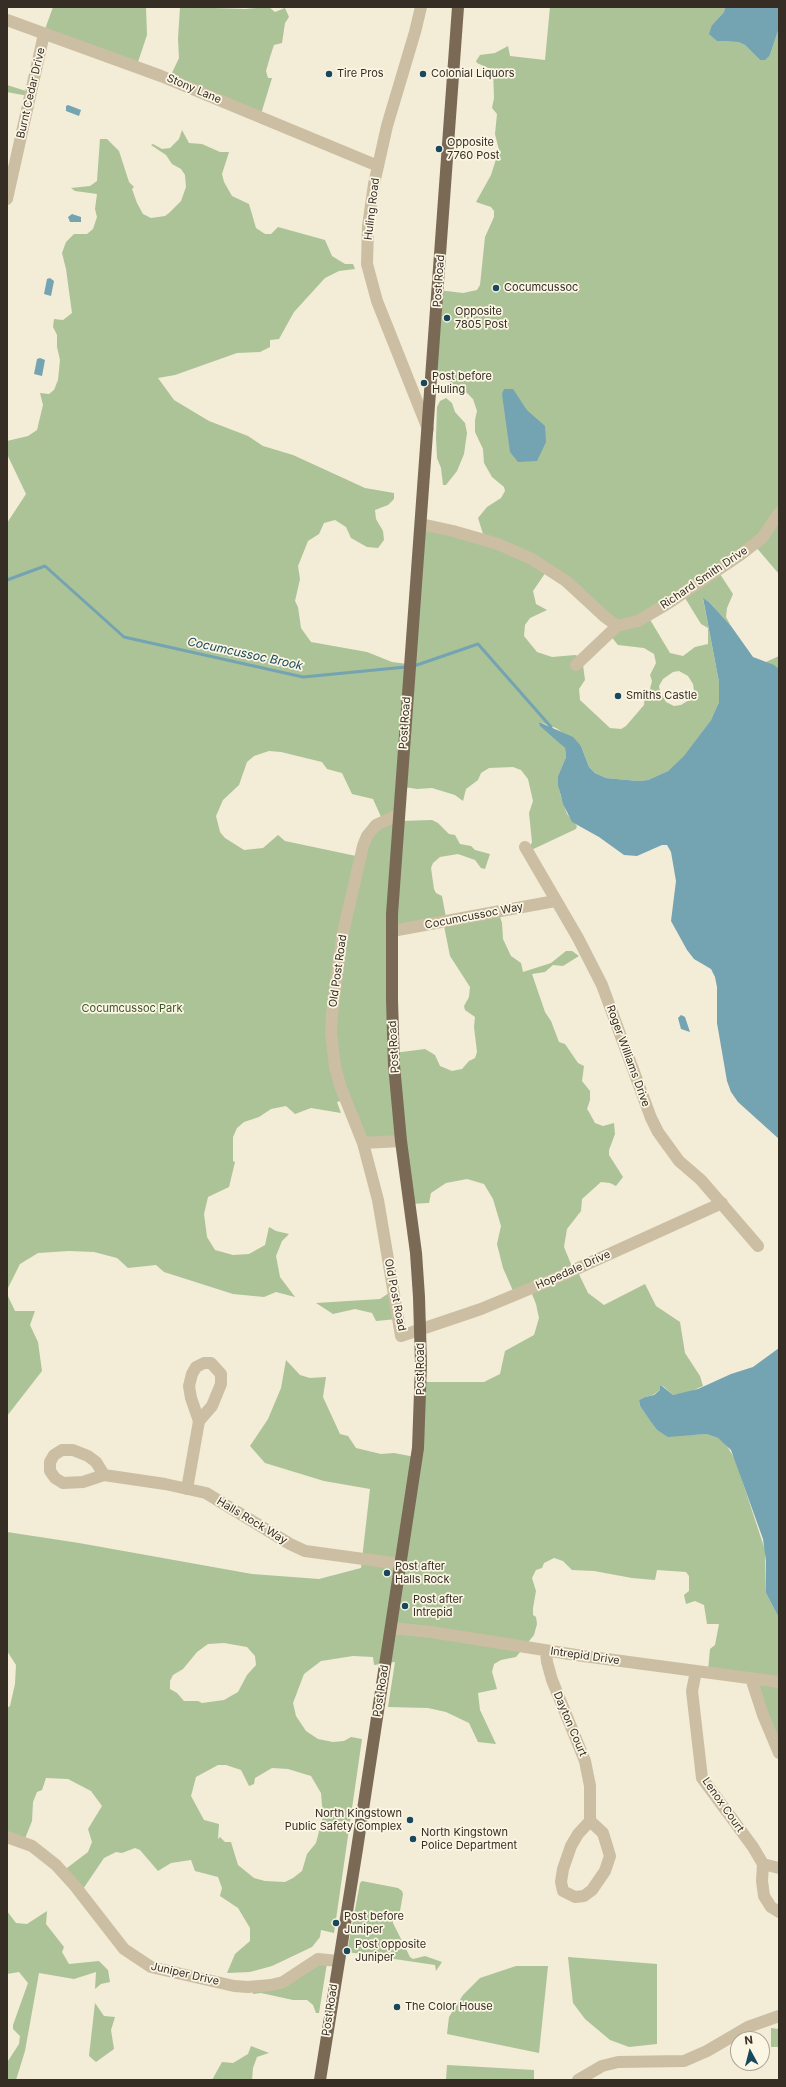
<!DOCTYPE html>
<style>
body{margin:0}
#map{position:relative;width:786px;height:2087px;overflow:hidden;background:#f3ecd7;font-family:Inter,sans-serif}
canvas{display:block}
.frame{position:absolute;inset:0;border:8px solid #362e25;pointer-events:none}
.north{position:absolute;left:730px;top:2031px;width:40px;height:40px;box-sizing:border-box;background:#fbf5e4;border:1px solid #aca598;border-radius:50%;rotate:353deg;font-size:11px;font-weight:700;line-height:16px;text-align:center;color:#362e25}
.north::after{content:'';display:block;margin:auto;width:14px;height:18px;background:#18485b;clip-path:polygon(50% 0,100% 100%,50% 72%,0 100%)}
</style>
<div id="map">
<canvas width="786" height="2087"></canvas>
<div class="frame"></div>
<div class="north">N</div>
</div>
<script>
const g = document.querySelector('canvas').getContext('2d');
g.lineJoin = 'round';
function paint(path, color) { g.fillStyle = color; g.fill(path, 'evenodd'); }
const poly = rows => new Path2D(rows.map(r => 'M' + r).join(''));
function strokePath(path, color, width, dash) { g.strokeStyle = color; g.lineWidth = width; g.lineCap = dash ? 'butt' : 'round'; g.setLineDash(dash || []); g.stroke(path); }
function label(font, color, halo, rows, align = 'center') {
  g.font = font + ' Inter,sans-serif'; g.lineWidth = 3.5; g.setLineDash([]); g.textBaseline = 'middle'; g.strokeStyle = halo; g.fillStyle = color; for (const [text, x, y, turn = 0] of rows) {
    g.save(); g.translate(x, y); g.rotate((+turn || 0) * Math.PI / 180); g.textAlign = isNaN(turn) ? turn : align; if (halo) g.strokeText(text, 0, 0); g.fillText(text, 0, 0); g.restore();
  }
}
const green = poly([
 [53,7,146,7,147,35,137,65,44,32],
 [180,7,245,9,269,7,275,12,285,8,289,17,285,23,282,43,274,45,270,57,266,71,268,78,272,78,261,114,170,77,179,58,178,39],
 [550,7,725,7,724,12,712,25,717,41,738,42,745,45,760,60,770,55,779,28,779,574,755,546,720,574,733,594,727,608,726,617,731,626,710,603,703,599,719,682,719,702,711,720,684,757,668,771,648,780,638,781,606,778,595,773,589,767,581,746,556,728,539,722,565,748,566,757,558,776,560,794,567,814,577,826,576,829,527,852,532,842,529,813,533,801,528,779,521,770,513,767,489,768,481,773,478,780,466,789,463,801,455,795,432,788,417,789,404,787,401,821,432,820,438,823,449,834,455,835,460,844,471,846,475,850,490,854,485,869,481,868,475,860,458,854,440,857,433,863,431,868,434,889,436,893,442,896,447,923,499,914,502,923,503,939,511,956,521,963,523,972,551,963,566,951,572,951,579,956,563,966,553,965,545,972,532,974,545,1012,551,1021,559,1042,565,1044,578,1063,584,1066,582,1081,590,1091,590,1100,587,1109,589,1112,595,1123,603,1126,614,1123,615,1134,609,1150,609,1155,623,1177,616,1186,610,1183,601,1182,582,1199,581,1211,567,1229,564,1247,573,1269,576,1268,588,1293,604,1305,645,1284,656,1306,680,1322,685,1353,700,1376,703,1386,687,1393,673,1395,663,1386,660,1386,660,1390,653,1395,645,1397,639,1400,640,1406,657,1430,668,1436,706,1434,718,1438,725,1443,735,1459,765,1550,766,1593,779,1618,779,1754,752,1682,708,1671,710,1649,715,1645,719,1624,707,1624,704,1605,695,1601,686,1604,684,1595,689,1591,689,1576,686,1572,657,1570,655,1580,632,1578,594,1571,572,1570,563,1561,554,1558,544,1563,542,1568,536,1570,532,1578,536,1591,533,1608,533,1615,536,1617,537,1624,534,1635,516,1657,501,1660,494,1664,492,1672,497,1689,478,1693,480,1710,496,1744,478,1742,469,1723,446,1712,428,1708,388,1707,395,1662,374,1665,373,1657,353,1656,321,1661,304,1674,293,1703,296,1716,306,1731,318,1739,333,1742,344,1741,351,1737,362,1739,334,1933,321,1930,320,1937,312,1947,272,1966,250,1972,227,1973,235,1954,250,1941,250,1928,238,1908,220,1896,222,1888,218,1877,195,1871,191,1860,171,1863,158,1871,140,1850,135,1848,122,1853,116,1852,104,1858,81,1892,63,1871,88,1852,92,1842,88,1829,102,1806,91,1791,68,1779,46,1778,42,1790,37,1792,33,1802,32,1821,24,1841,7,1837,7,1708,10,1706,15,1684,16,1665,7,1651,7,1532,79,1543,252,1574,319,1579,361,1568,370,1489,324,1481,265,1463,250,1446,268,1419,281,1388,286,1360,300,1375,310,1378,326,1377,323,1397,340,1434,348,1436,356,1448,381,1454,394,1453,415,1457,423,1382,484,1382,500,1374,505,1351,534,1335,539,1318,536,1304,530,1289,514,1293,503,1268,497,1244,501,1226,493,1199,484,1184,467,1179,446,1183,431,1193,429,1203,409,1204,400,1141,363,1141,344,1100,337,1102,341,1113,311,1108,295,1114,286,1106,271,1109,259,1117,244,1122,237,1128,233,1137,233,1161,235,1162,229,1187,208,1197,204,1214,207,1237,215,1250,233,1255,249,1254,265,1245,269,1227,276,1231,289,1234,282,1241,276,1256,280,1277,295,1297,276,1292,264,1297,233,1294,164,1272,156,1265,128,1268,117,1258,94,1252,69,1251,38,1253,20,1264,7,1290,7,523,26,494,7,454,7,441,28,436,37,430,43,405,40,393,49,394,54,390,58,380,60,360,57,347,57,335,53,327,54,319,63,320,72,313,66,269,62,253,66,242,74,234,87,234,93,229,97,217,95,209,97,194,75,191,71,188,90,186,97,181,100,139,107,139,119,151,129,182,134,187,132,189,137,203,143,214,151,218,165,216,169,213,181,201,186,187,185,175,181,169,172,164,166,155,151,145,153,144,162,149,170,148,179,139,182,130,189,143,202,144,220,152,229,152,222,174,224,182,232,196,249,204,256,228,265,234,271,234,278,227,325,240,332,256,345,264,353,264,355,269,339,271,325,278,294,312,279,339,270,340,270,347,260,352,237,353,175,375,158,378,174,400,209,421,248,436,263,446,293,455,365,488,394,493,394,499,388,505,375,510,376,519,383,531,384,540,378,548,367,547,351,538,346,527,335,520,324,523,319,534,308,541,298,566,300,579,295,601,298,607,301,628,311,642,367,652,392,662,408,664,420,527,484,537,478,518,487,507,501,498,505,491,504,487,492,477,484,463,483,449,475,432,475,420,477,411,473,399,467,393,445,380,438,377,431,378,438,290,463,293,477,290,480,285,485,237,494,217,494,211,491,207,476,202,491,175,499,150,495,134,497,114,492,108,494,98,493,70,477,63,476,61,480,55,495,53,508,46,510,56,545,60],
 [504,389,512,389,527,410,545,426],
 [548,569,615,626,609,634,618,645,644,648,654,654,656,663,650,675,652,681,650,689,645,693,644,705,626,726,621,729,610,728,580,700,579,689,585,680,582,657,575,655,552,657,537,652,524,636,525,625,530,618,547,610,536,604,533,591],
 [685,598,701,624,708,628,708,644,695,647,683,656,670,653,649,618],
 [679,671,688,676,693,684,694,691,689,700,681,705,674,706,666,702,660,692,659,686,663,679,673,672],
 [269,751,281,752,322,762,327,769,342,773,352,794,373,799,382,819,356,856,285,841,278,835,263,848,244,850,225,838,220,832,216,816,223,800,239,785,247,762,254,756],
 [444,926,450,956,470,987,469,997,464,1006,465,1010,475,1017,474,1027,477,1052,475,1058,469,1061,462,1069,452,1071,440,1066,435,1055,425,1049,394,1053,393,935],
 [224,1643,247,1647,255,1656,256,1665,247,1675,238,1692,224,1700,202,1703,198,1701,184,1701,177,1693,170,1689,170,1681,173,1675,183,1669,197,1652,208,1644],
 [218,1765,226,1765,241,1770,249,1786,254,1784,255,1778,272,1768,288,1769,311,1776,321,1793,323,1816,316,1843,307,1854,302,1871,293,1878,285,1882,265,1881,254,1878,238,1865,231,1842,225,1842,220,1837,218,1839,219,1824,204,1820,191,1796,196,1777],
 [7,85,29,92,28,96,7,92],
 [446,398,452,403,455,412,465,423,467,433,464,454,457,471,446,485,443,485,441,468,437,458,436,438,437,407,440,401],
 [779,656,779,669,766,662],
 [392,1291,397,1319,376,1321,372,1313,355,1309,333,1314,316,1303,380,1299],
 [7,1294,15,1311,35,1311,30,1325,38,1342,42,1371,7,1416],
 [362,1881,398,1888,402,1891,403,1894,400,1911,393,1915,393,1923,410,1957,413,1959,425,1956,442,1962,436,1971,435,1965,347,1952,360,1883],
 [7,1911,16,1923,27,1924,47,1911,46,1924,64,1947,62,1952,69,1964,99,1961,108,1970,110,1982,101,1984,95,1989,96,1972,74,1979,39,1973,25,2051,16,2080,7,2080,7,2070,8,2061,19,2044,20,2036,13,2029,13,2025,28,1983,19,1972,7,1974],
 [328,1957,319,2013,316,2013,313,2005,307,2000,293,2000,261,1993,253,1994,252,1987,279,1982],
 [568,1957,657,1964,657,2044,629,2047,610,2040,585,2019,573,2003],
 [516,1966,548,1966,539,2053,447,2034,449,2017,463,1995,480,1978],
 [95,2003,104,2016,115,2017,111,2030,114,2049,96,2062,89,2056],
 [771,2028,779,2029,779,2047,771,2047],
 [251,2046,269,2053,257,2057,253,2068,252,2080,212,2080,222,2062,233,2063,248,2054],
 [447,2065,534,2070,534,2080,446,2080]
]);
const water = poly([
 [725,7,779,7,779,28,770,55,765,60,760,60,745,45,738,42,717,41,709,34,712,25,724,12],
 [68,105,81,110,79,116,66,111,66,106],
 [72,214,81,217,81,222,70,222,68,217],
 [50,278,54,281,51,296,44,294,47,279],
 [40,358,45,360,42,376,34,374,37,359],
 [504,389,513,389,527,410,545,426,546,442,537,461,518,462,510,452,502,394],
 [703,598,710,603,731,626,753,657,774,665,779,669,779,1139,738,1102,731,1092,727,1081,717,1023,717,987,715,977,711,969,694,959,687,950,671,921,676,881,671,852,667,845,662,845,637,856,624,855,599,837,572,822,563,804,558,785,558,776,566,757,565,748,540,726,539,722,573,737,581,746,589,767,595,773,606,778,638,781,648,780,668,771,684,756,711,720,719,702,719,682],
 [681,1015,685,1017,690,1032,681,1029,678,1018],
 [779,1348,779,1618,766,1593,766,1561,763,1539,731,1450,718,1438,706,1434,668,1437,657,1430,651,1422,640,1406,639,1400,645,1397,654,1395,660,1390,660,1386,662,1386,673,1395,698,1389,731,1374,753,1367]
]);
const stream = poly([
 [7,580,45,566,124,637,303,677,406,667],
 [414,666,478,644,551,727]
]);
const minor = poly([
 [421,7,415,32,387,126,374,184,368,226,367,264,377,301,428,429],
 [7,20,161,76,378,166],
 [7,199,44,34],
 [421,524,453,531,498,544,532,559,566,581,605,617,617,626],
 [576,665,617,626,638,621,667,604,740,555,762,538,779,513],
 [398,815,376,825,367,836,363,846,342,937,332,1014,331,1033,335,1067,341,1088,363,1143,378,1200,401,1336,481,1309,563,1275,722,1203],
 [525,847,578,938,602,985,651,1118,658,1132,679,1161,701,1180,758,1246],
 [392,931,555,901],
 [363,1143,401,1141],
 [104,1475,83,1482,63,1483,55,1478,50,1471,50,1462,54,1455,62,1450,73,1450,88,1456,96,1462,104,1475,165,1484,206,1493,290,1544,305,1551,400,1564],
 [187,1489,199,1421,212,1406,221,1384,221,1374,211,1363,204,1363,196,1367,192,1374,189,1386,191,1398,199,1421],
 [391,1628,431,1632,576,1655,779,1682],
 [546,1651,547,1662,552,1680,585,1761,590,1786,590,1821],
 [696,1671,692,1691,702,1778,753,1847,763,1864,762,1881,764,1896,771,1907,779,1912],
 [751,1678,763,1715,779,1753],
 [590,1821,603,1833,610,1856,605,1871,592,1890,584,1896,575,1897,563,1891,561,1882,563,1869,571,1846,578,1834,590,1821],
 [7,1837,32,1846,56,1865,75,1886,124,1949,151,1967,234,1986,248,1987,271,1985,283,1982,318,1959,338,1961],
 [763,1864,779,1868],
 [578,2080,602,2066,618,2062,684,2061,707,2051,748,2027,779,2016]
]);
const major = poly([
 [320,2080,357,1849,418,1448,421,1364,419,1297,416,1253,401,1141,394,1065,392,1000,392,914,458,7]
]);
const markers = [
 [329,74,4,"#18485b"],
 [423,74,4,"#18485b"],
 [439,149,4,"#18485b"],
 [496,288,4,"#18485b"],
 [447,318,4,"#18485b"],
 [424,383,4,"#18485b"],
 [618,696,4,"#18485b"],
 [387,1573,4,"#18485b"],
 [405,1606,4,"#18485b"],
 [410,1820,4,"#18485b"],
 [413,1839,4,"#18485b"],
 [336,1923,4,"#18485b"],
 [347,1951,4,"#18485b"],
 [397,2007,4,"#18485b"]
];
const poiNames = [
 ["Tire Pros",337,74],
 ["Colonial Liquors",431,74],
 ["Opposite",447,143],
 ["7760 Post",447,156],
 ["Cocumcussoc",504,288],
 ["Opposite",455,312],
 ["7805 Post",455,325],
 ["Post before",432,377],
 ["Huling",432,390],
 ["Smiths Castle",626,696],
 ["Post after",395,1567],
 ["Halls Rock",395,1580],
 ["Post after",413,1600],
 ["Intrepid",413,1613],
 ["North Kingstown",402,1814,"right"],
 ["Public Safety Complex",402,1827,"right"],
 ["North Kingstown",421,1833],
 ["Police Department",421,1846],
 ["Post before",344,1917],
 ["Juniper",344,1930],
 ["Post opposite",355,1945],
 ["Juniper",355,1958],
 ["The Color House",405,2007]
];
const streetNames = [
 ["Stony Lane",194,89,23],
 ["Burnt Cedar Drive",31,93,-77],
 ["Huling Road",372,209,-83],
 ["Post Road",439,281,-86],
 ["Richard Smith Drive",704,578,-34],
 ["Post Road",405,723,-86],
 ["Cocumcussoc Way",474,916,-11],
 ["Old Post Road",338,971,-82],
 ["Post Road",394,1047,-93],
 ["Roger Williams Drive",628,1056,70],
 ["Hopedale Drive",573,1270,-24],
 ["Old Post Road",395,1295,79],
 ["Post Road",421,1369,-90],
 ["Halls Rock Way",252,1521,31],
 ["Intrepid Drive",585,1656,8],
 ["Post Road",381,1691,-81],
 ["Dayton Court",570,1724,67],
 ["Lenox Court",723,1805,55],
 ["Juniper Drive",185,1974,13],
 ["Post Road",330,2010,-81]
];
const parkNames = [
 ["Cocumcussoc Park",132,1009]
];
const waterNames = [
 ["Cocumcussoc Brook",245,654,12]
];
paint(green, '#abc397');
paint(water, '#74a3b2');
strokePath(stream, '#74a3b2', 3);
strokePath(minor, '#ccbea3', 12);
strokePath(major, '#796955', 12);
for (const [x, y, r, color] of markers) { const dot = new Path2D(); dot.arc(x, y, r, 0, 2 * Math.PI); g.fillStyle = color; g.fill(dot); strokePath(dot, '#fbf5e4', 1.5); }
label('11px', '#362e25', '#fbf5e4', poiNames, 'left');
label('11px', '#362e25', '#fbf5e4', streetNames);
label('11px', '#3b5627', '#fbf5e4', parkNames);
label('italic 12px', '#18485b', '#fbf5e4', waterNames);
</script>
